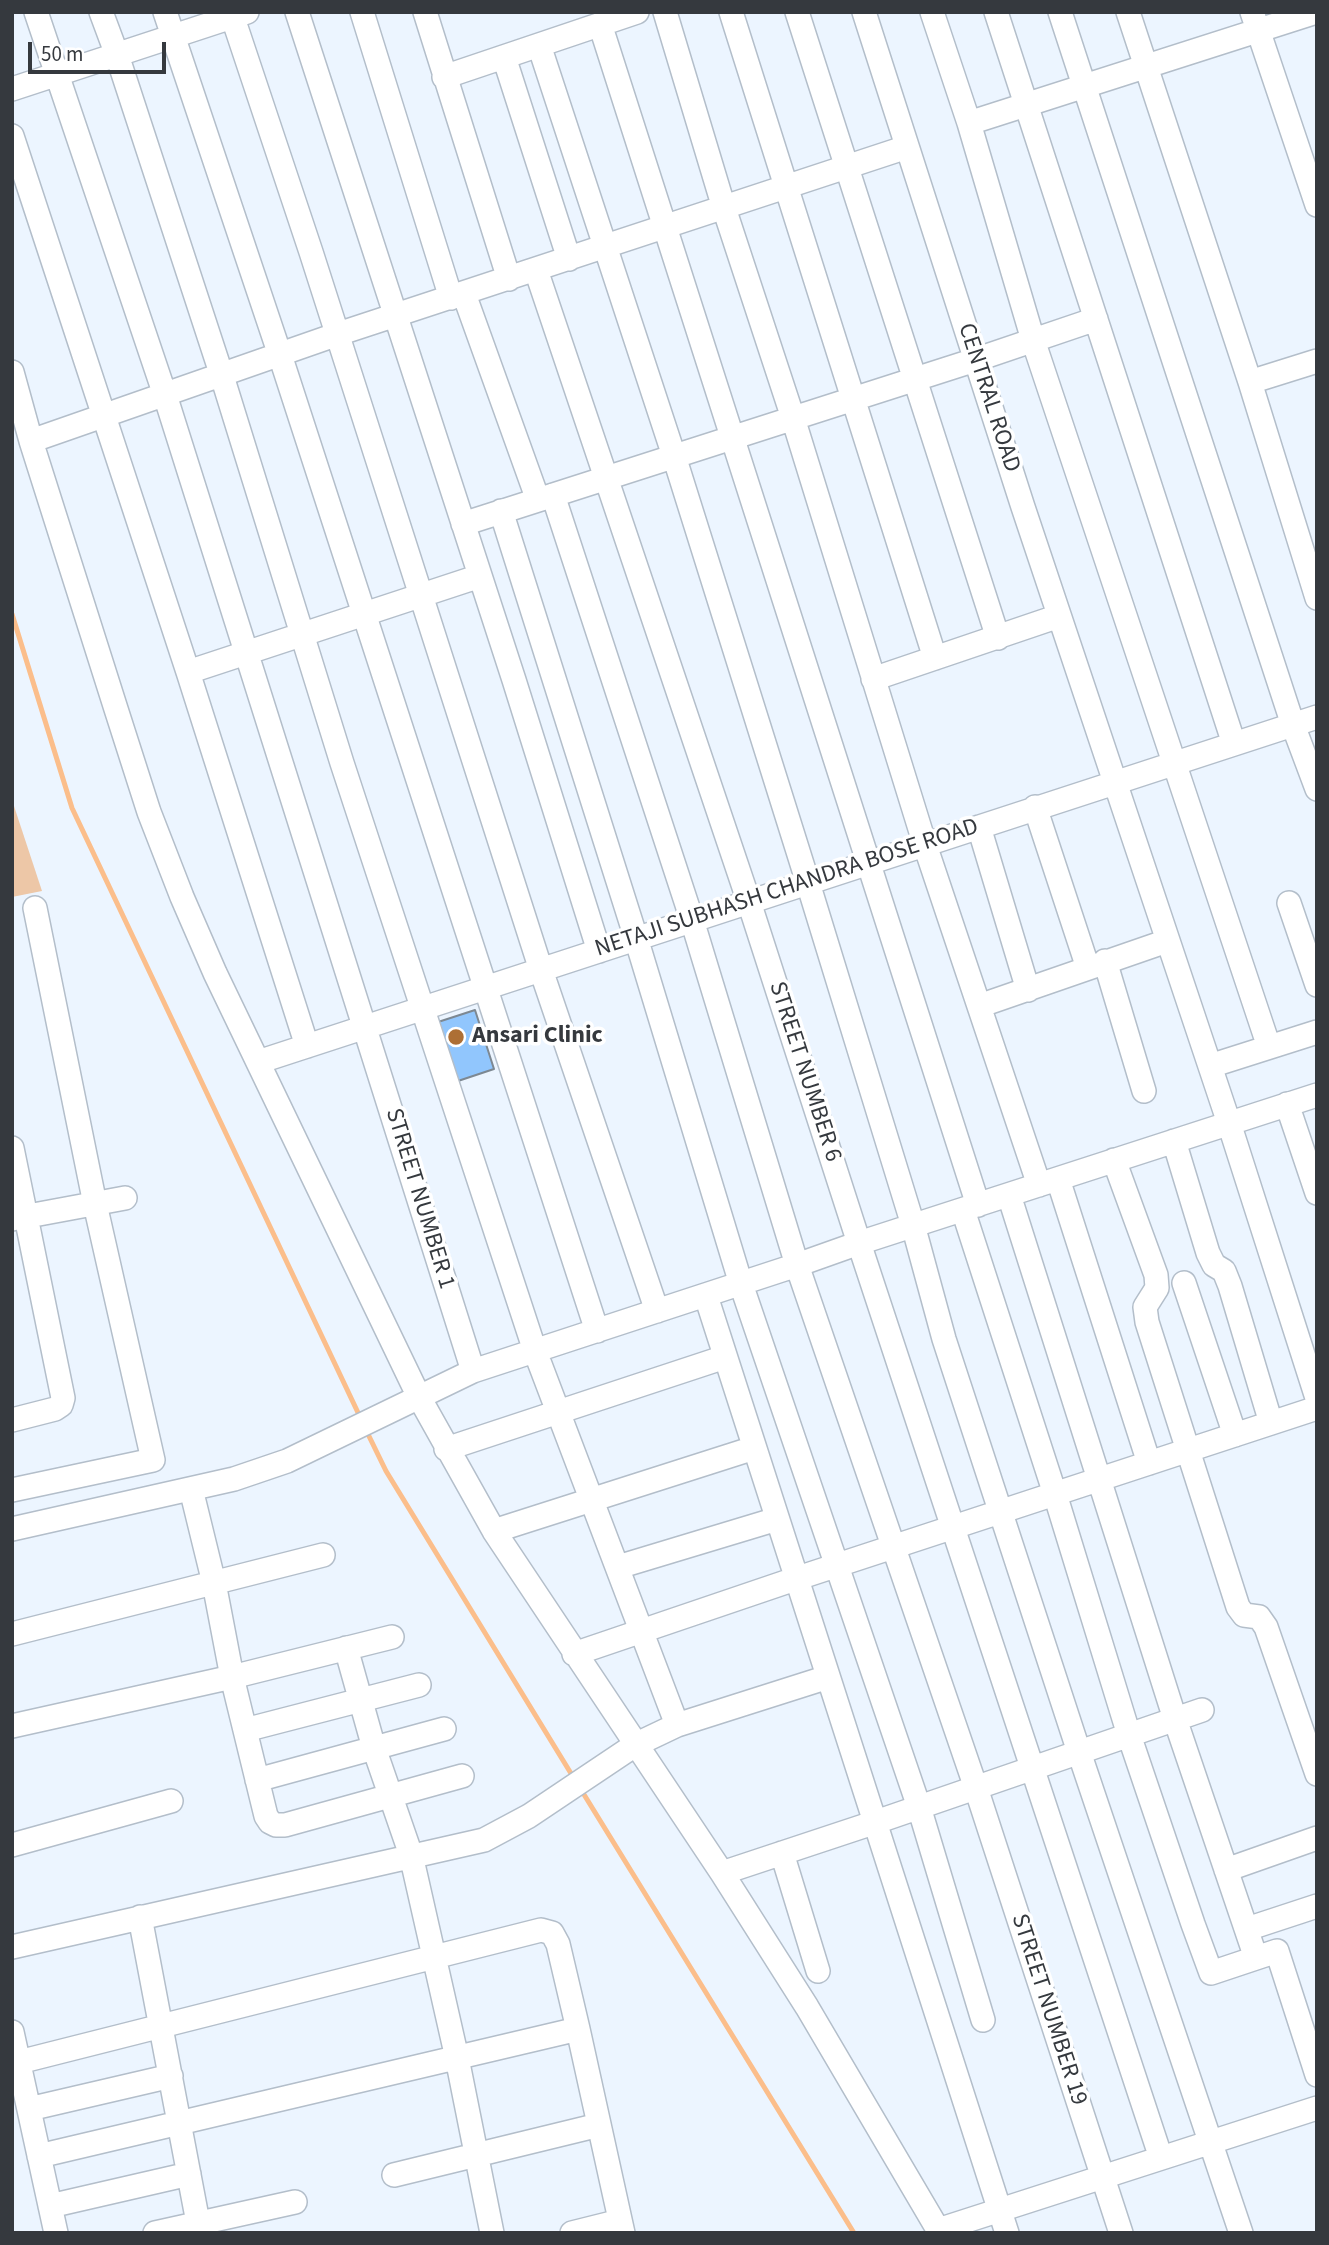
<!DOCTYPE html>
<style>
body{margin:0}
#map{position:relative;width:1329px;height:2245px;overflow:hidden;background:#ecf5ff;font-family:"Source Sans 3",sans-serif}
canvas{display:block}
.frame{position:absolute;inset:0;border:14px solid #35393e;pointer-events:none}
.scale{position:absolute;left:28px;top:42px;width:138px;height:32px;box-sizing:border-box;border:4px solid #35393e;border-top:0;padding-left:9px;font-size:21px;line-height:24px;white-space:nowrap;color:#35393e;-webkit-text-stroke:5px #fff;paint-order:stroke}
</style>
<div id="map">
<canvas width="1329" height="2245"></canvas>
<div class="frame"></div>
<div class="scale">50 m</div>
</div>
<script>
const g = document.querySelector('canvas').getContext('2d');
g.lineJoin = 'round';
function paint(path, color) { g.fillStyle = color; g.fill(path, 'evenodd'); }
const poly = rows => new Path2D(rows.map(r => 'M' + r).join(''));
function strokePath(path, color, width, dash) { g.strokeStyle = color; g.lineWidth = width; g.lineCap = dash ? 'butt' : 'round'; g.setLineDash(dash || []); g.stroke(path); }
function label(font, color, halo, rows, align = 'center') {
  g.font = font + ' "Source Sans 3",sans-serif'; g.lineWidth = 7; g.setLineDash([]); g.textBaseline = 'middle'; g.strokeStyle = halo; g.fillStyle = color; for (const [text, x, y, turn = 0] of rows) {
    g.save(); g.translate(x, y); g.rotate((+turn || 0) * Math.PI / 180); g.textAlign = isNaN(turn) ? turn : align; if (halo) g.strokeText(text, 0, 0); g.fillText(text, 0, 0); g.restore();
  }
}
const green = poly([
 [12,800,42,891,12,897]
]);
const stream = poly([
 [12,614,72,808,361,1419],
 [365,1428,386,1471,575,1780],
 [580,1788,854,2233]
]);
const building = poly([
 [475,1010,494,1069,455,1082,435,1023,475,1010]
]);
const minor = poly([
 [36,12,165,395,473,1371],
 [101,12,117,55,222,376,342,763,535,1351,677,1725],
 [165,12,280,355,597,1331],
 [231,12,311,252,541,970,657,1311],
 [297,12,514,680,599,951],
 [362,12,451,298],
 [425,12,509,279],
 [665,12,724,208,793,418,925,845,1039,1185],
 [731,12,935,658],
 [797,12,998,638],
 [864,12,1023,507,1229,1123,1317,1398],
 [932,12,969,123,1033,340,1269,1047],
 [996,12,1234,744],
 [1060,12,1293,725,1317,789],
 [1128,12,1250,382,1317,598],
 [1252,12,1317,205],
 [600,24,978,1205],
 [539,45,674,456,808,883,913,1225,944,1339,1079,1752,1241,2233],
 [504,57,569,259],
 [444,77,637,12],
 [12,89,247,12],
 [969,123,1316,12],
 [12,136,188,672,307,1046],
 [536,270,749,902,859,1243,1161,2158],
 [464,294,538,500],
 [12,372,31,441,116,709,149,812,182,897,215,973,419,1397,494,1531,722,1873,807,2007,940,2233],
 [1250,382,1317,361],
 [31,441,338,334,907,147],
 [553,495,692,920,797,1265,976,1788,1121,2233],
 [501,511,636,938,741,1284,919,1807,983,2020],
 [463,524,975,360,1096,319],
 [188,672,480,576],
 [873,679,1059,616],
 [1035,807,1088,968],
 [979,827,1028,990],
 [1289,903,1317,985],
 [1105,961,1144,1091],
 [979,1006,1167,941],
 [258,1062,1317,717],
 [1210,1066,1317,1032],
 [1287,1104,1317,1193],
 [1174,1141,1208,1253,1214,1265,1224,1271,1230,1286,1271,1423],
 [12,1148,63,1398,61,1405,55,1409,12,1420],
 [1114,1160,1156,1275,1157,1288,1145,1307,1147,1322,1238,1607,1244,1615,1259,1617,1266,1627,1317,1774],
 [1058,1179,1149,1463],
 [1009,1195,1175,1719,1256,1958],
 [963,1210,1055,1494,1129,1735,1193,1924,1211,1973,1277,1951,1317,2075],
 [12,1219,125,1198],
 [1184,1283,1235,1435],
 [706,1296,1007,2233],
 [446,1449,725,1357],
 [191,1489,214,1583,232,1677,266,1816,270,1822,276,1825,285,1825,462,1776],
 [12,1490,153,1460,95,1204,35,908],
 [12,1529,234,1479,287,1461,473,1371,797,1265,859,1243,1317,1095],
 [494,1531,754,1448],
 [618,1567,777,1519],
 [12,1634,323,1555],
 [346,1648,374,1748,411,1855,457,2058,492,2233],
 [574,1654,795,1579,1317,1408],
 [12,1726,232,1677,392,1637],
 [245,1730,419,1685],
 [257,1780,444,1729],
 [12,1845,171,1801],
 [782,1853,818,1971],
 [1226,1870,1317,1838],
 [722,1873,876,1822,1202,1710],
 [140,1917,200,2233],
 [1247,1929,1317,1906],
 [12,1947,484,1840,529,1816,635,1745,677,1725,828,1677],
 [12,2032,56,2233],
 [19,2062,541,1930,552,1933,558,1944,578,2029,623,2233],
 [29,2109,171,2076],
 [39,2156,578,2029],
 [394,2175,599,2125],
 [50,2206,189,2174],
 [938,2230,1317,2108],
 [155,2233,295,2202],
 [572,2233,620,2221]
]);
const markers = [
 [456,1037,9,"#ad6f35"]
];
const streetNames = [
 ["CENTRAL ROAD",988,398,72],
 ["NETAJI SUBHASH CHANDRA BOSE ROAD",787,889,-18],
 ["STREET NUMBER 6",804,1072,72],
 ["STREET NUMBER 1",419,1199,73],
 ["STREET NUMBER 19",1048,2010,72]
];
const poiNames = [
 ["Ansari Clinic",472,1037]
];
paint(green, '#edc7a7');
strokePath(stream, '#fbbe8b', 5);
paint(building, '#91c6fd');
strokePath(building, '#7d8892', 2);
strokePath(minor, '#b3beca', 26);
strokePath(minor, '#fff', 23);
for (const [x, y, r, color] of markers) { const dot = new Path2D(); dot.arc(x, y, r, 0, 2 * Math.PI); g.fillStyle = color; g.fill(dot); strokePath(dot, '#fff', 2.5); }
label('24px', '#35393e', '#fff', streetNames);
label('bold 24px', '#35393e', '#fff', poiNames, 'left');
</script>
